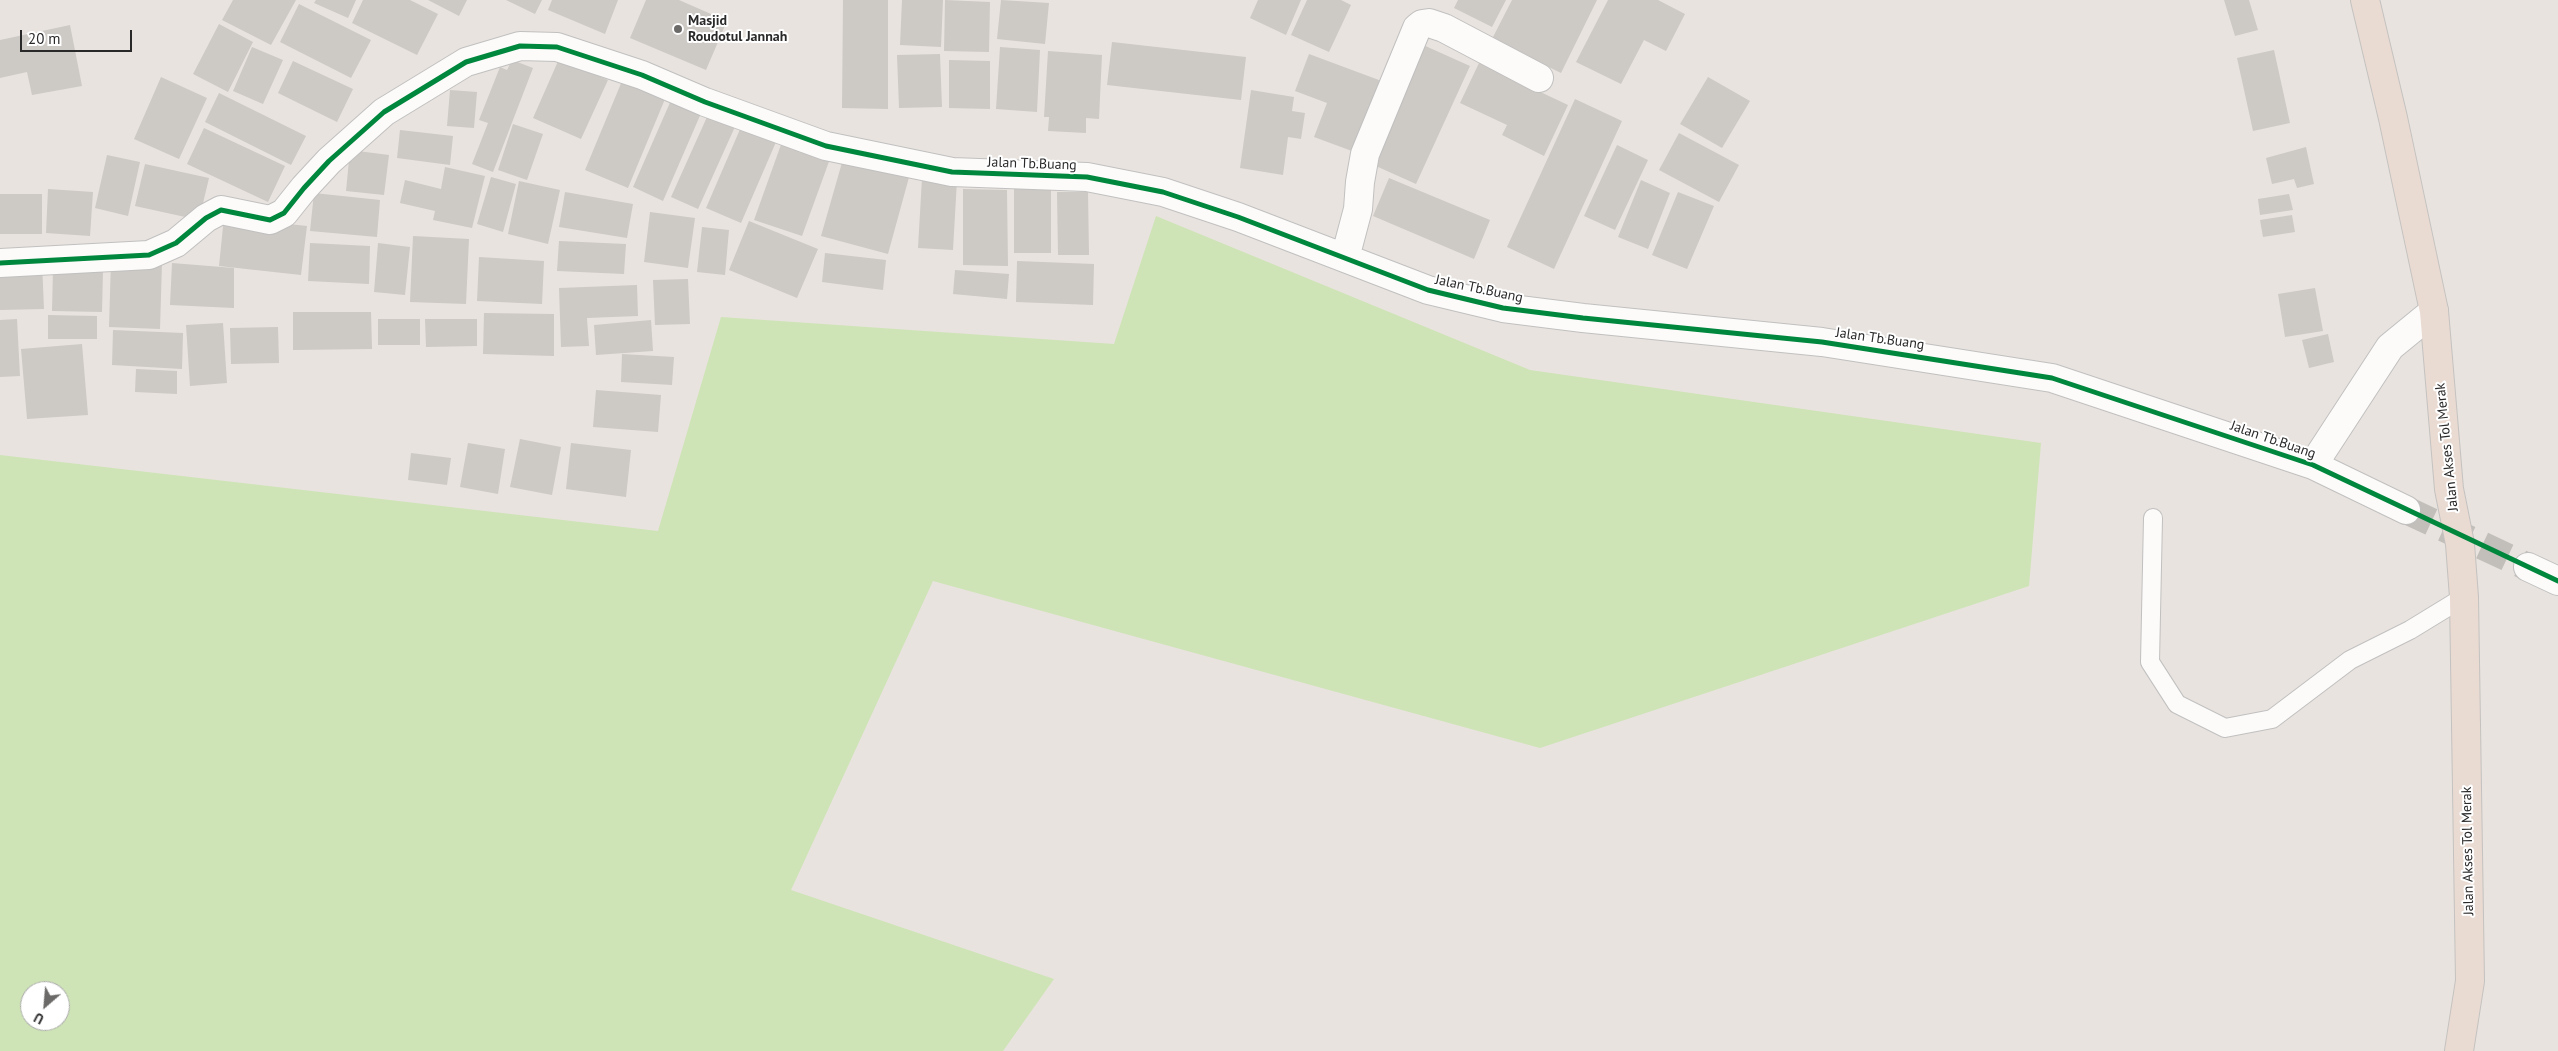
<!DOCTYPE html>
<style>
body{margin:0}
#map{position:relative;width:2558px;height:1051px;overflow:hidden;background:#e8e3de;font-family:"PT Sans",sans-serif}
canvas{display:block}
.north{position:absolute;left:20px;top:981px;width:50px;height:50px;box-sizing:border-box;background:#fff;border:1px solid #a9a9a9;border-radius:50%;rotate:207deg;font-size:14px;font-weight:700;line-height:20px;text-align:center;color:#292929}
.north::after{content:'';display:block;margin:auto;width:18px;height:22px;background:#6c6a68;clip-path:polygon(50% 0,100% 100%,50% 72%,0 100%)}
.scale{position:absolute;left:20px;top:30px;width:112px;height:22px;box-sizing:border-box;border:2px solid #292929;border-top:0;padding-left:6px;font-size:15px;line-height:18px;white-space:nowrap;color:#292929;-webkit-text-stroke:4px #fff;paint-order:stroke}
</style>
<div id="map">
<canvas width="2558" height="1051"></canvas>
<div class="north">U</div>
<div class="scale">20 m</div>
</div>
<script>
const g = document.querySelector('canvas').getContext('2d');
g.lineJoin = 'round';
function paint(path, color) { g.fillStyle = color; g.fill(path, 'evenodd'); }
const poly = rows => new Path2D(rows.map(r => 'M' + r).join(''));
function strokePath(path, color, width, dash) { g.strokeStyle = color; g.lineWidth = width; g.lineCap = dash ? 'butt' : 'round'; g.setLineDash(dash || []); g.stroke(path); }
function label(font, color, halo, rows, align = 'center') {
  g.font = font + ' "PT Sans",sans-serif'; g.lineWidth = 4; g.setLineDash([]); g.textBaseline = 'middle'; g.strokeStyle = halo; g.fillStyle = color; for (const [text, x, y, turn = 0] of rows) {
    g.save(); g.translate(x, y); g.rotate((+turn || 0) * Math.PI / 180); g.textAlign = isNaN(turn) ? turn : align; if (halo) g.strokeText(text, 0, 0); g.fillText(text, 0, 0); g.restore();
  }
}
const green = poly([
 [1156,216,1530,370,2041,443,2029,586,1540,748,933,581,791,890,1054,979,1003,1051,0,1051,0,455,658,531,721,317,1114,344],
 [30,991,60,991,60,1021,30,1021]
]);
const building = poly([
 [233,0,296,0,271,45,222,20],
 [316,0,356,0,348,18,314,3],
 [363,0,410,0,438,14,417,55,352,23],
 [428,0,467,0,459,16],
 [506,0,542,0,535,14],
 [552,0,618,0,605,34,548,10],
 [646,0,679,0,727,21,706,70,630,38],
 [843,0,888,0,888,109,842,108],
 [902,0,943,0,941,47,900,45],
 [945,0,990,2,989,52,944,51],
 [1001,0,1049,3,1045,44,997,39],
 [1258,0,1301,0,1286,35,1250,18],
 [1307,0,1341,0,1351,5,1329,52,1291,35],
 [1458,0,1506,0,1492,27,1454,8],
 [1512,0,1597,0,1561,73,1492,39],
 [1608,0,1658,0,1685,14,1666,51,1644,40,1621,84,1576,62],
 [2224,0,2249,0,2258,30,2235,36],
 [299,4,371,40,351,78,280,42],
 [219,24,253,42,228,92,193,74],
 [70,25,82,86,32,95,27,72,0,78,0,40],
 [1112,42,1246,57,1241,100,1107,85],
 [1421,44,1470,66,1416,184,1367,162],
 [252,47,283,60,263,104,233,91],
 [1000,47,1040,50,1037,112,996,109],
 [2274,50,2290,123,2253,131,2237,58],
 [1048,51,1102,55,1099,119,1086,118,1086,133,1048,131,1049,117,1044,117],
 [940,54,942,107,899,108,897,55],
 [1309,54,1387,83,1360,154,1314,137,1327,103,1295,91],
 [559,59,608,80,581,139,533,118],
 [512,60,533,68,493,172,472,164,488,123,479,120,500,67,507,70],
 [949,60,990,61,990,109,949,108],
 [293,61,353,89,337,122,278,93],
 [1479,63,1568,105,1544,156,1502,135,1507,125,1460,103],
 [161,77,207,98,179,159,134,139],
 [1708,77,1750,101,1722,148,1680,124],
 [622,81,665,99,628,188,585,170],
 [450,90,477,92,474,128,447,126],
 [1251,90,1294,97,1292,111,1305,113,1301,139,1288,137,1283,175,1240,168],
 [219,93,306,136,291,165,205,122],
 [672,98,702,111,663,201,633,187],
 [1575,99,1622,121,1554,269,1507,247],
 [711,108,738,120,698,209,671,197],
 [513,124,543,134,527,180,498,170],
 [741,127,776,142,741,223,706,208],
 [204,128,285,166,268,202,187,164],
 [400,130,453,136,450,165,397,158],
 [1679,133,1739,165,1719,202,1659,170],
 [783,139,831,156,802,236,754,220],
 [1617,145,1648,160,1615,230,1584,216],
 [2306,147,2314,184,2297,188,2294,179,2272,184,2266,158],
 [350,150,389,155,384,195,346,191],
 [845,152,911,170,888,254,821,236],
 [107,155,140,162,128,216,95,208],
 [145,164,209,178,199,220,135,206],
 [445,167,485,176,472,228,433,220,435,211,400,203,405,180,441,189],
 [491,177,516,184,503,232,477,224],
 [922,178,957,180,953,250,918,248],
 [1389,178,1490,220,1474,259,1373,216],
 [1641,180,1670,193,1648,249,1618,237],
 [519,181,560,190,548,244,508,234],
 [1014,188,1051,188,1051,253,1014,253],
 [48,189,93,192,90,236,46,233],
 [963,189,1007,190,1008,266,963,265],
 [565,192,633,204,627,238,559,227],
 [1057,192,1088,192,1089,255,1058,255],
 [1678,192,1714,206,1687,269,1652,255],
 [314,193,380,200,377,237,310,231],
 [0,194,42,194,42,234,0,234],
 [2289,194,2293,210,2260,215,2258,199],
 [650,212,695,218,688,268,644,262],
 [2292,215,2295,232,2263,237,2260,220],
 [224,217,307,226,301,275,219,266],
 [749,221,818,249,797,298,729,270],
 [702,227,729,230,725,275,697,272],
 [413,236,469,239,466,304,410,302],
 [559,241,626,244,624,274,557,271],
 [310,243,370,246,369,284,308,281],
 [378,243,410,247,405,295,374,292],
 [825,253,886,260,883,290,822,282],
 [479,257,544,261,542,304,477,301],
 [111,260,162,263,160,329,109,327],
 [1017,261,1094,264,1093,305,1016,302],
 [42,262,44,309,0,310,0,264],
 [172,263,234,268,234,308,170,305],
 [53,269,103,270,102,312,52,311],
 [955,270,1009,274,1007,299,953,294],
 [688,279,690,324,655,325,653,280],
 [637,285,638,316,587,318,589,346,561,347,559,288],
 [2315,288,2323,331,2285,337,2278,294],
 [293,312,371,312,372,349,293,350],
 [484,313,554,314,554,356,483,354],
 [48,315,97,316,97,339,48,339],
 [17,319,20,376,0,377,0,320],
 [378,319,420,319,420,345,378,345],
 [425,319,477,319,477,346,426,347],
 [651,320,653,351,596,355,594,325],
 [223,323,227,383,190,386,186,325],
 [278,327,279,363,231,364,230,328],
 [113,330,183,333,182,369,112,365],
 [2328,334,2334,362,2309,368,2302,340],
 [82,344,88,415,27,419,21,349],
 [622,354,674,357,672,385,621,382],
 [136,369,177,371,177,394,135,392],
 [596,390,661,395,658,432,593,427],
 [520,439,561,447,552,495,510,487],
 [468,443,505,449,498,494,460,487],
 [571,443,631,450,626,497,566,489],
 [411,453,451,458,447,485,408,480]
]);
const streetTunnel = poly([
 [2406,510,2528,567]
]);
const lane = poly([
 [2153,518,2150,662,2177,704,2225,728,2272,719,2350,660,2410,630,2464,597]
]);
const street = poly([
 [1345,258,1358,209,1360,182,1365,154,1417,28,1422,24,1429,23,1444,28,1539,78],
 [0,263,149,255,176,243,206,218,221,210,270,220,284,213,304,188,329,161,384,112,466,62,520,46,557,47,642,75,705,102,826,146,952,172,1087,177,1163,192,1238,217,1428,290,1503,308,1583,318,1822,342,2052,378,2313,465,2406,510],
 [2313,465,2390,347,2434,311],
 [2528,567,2558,581]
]);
const highway = poly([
 [2365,0,2393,118,2434,311,2449,489,2460,544,2464,597,2470,981,2459,1051]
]);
const cycleway = poly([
 [0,263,149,255,176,243,206,218,221,210,270,220,284,213,304,188,329,161,384,112,466,62,520,46,557,47,642,75,705,102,826,146,952,172,1087,177,1163,192,1238,217,1428,290,1503,308,1583,318,1822,342,2052,378,2313,465,2558,581]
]);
const markers = [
 [678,29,5,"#6c6a68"]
];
const poiNames = [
 ["Masjid",688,21],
 ["Roudotul Jannah",688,37]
];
const streetNames = [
 ["Jalan Tb.Buang",1032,164,2],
 ["Jalan Tb.Buang",1479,289,12],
 ["Jalan Tb.Buang",1880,339,8],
 ["Jalan Tb.Buang",2273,440,19],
 ["Jalan Akses Tol Merak",2447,447,-96],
 ["Jalan Akses Tol Merak",2468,851,-91]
];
paint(green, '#cee4b6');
paint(building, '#cdc9c5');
strokePath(streetTunnel, '#c2beba', 28, [28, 14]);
strokePath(lane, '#c1c0c0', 20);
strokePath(street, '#c1c0c0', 30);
strokePath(highway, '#c4c2c0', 30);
strokePath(lane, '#fcfbfa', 18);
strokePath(street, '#fcfbfa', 28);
strokePath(highway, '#e9dad2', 28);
strokePath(cycleway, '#00873e', 5);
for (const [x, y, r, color] of markers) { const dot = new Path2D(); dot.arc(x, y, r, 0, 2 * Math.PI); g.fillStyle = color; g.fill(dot); strokePath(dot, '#fff', 2); }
label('bold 14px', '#292929', '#fff', poiNames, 'left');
label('14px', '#292929', '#fff', streetNames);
</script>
